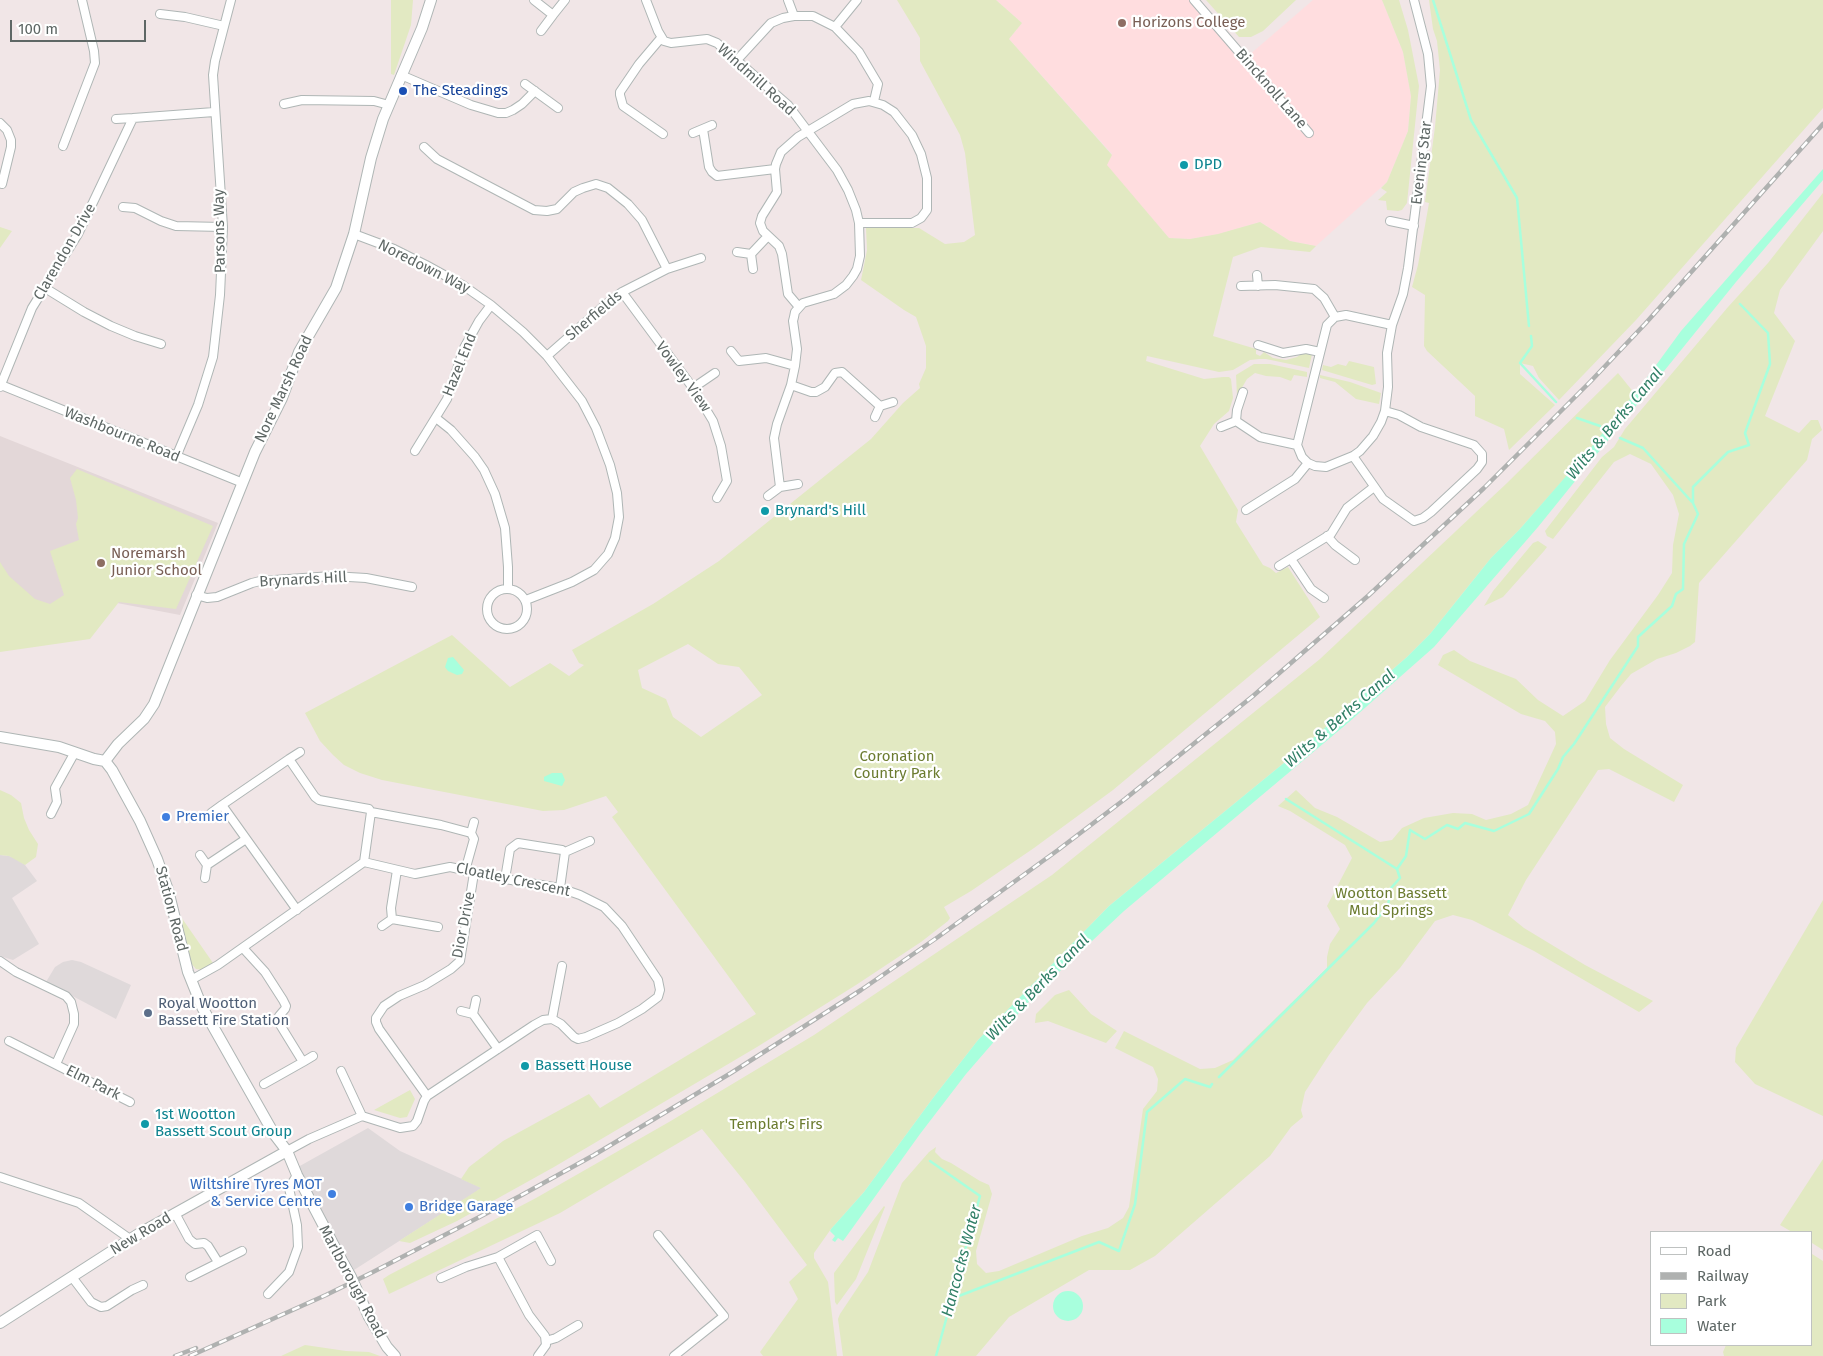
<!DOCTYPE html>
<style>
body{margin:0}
#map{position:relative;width:1823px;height:1356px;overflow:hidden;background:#f1e6e7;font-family:"Fira Sans",sans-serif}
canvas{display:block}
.legend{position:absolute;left:1650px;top:1231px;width:162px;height:115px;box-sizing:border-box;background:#fff;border:1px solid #bfc2c1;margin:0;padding:6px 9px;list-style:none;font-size:15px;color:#5e6765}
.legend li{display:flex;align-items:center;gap:10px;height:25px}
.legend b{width:25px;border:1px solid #bfc2c1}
.scale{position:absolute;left:10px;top:20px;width:136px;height:22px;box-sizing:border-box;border:2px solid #5e6765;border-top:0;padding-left:6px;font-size:15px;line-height:18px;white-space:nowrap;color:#5e6765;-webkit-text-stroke:4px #fff;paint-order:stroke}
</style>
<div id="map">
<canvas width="1823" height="1356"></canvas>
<ul class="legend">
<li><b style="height:6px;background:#fff"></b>Road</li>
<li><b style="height:6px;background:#afb1b0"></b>Railway</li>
<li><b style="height:14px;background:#e2e9c2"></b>Park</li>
<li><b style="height:14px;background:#a8ffdd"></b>Water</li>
</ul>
<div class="scale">100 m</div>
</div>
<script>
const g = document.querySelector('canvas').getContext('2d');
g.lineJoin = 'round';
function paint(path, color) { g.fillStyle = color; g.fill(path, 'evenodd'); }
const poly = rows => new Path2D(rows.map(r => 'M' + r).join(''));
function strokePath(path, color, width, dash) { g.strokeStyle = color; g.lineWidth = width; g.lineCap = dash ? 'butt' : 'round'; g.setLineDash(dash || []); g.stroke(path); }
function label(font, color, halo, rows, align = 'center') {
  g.font = font + ' "Fira Sans",sans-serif'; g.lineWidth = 4.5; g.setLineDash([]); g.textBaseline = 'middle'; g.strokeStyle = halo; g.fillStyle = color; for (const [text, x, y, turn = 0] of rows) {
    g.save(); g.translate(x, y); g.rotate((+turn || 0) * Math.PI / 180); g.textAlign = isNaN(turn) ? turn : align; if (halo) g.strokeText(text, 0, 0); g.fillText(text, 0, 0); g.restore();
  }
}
const commercial = poly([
 [996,0,1200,0,1248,56,1313,0,1382,0,1403,52,1411,96,1408,131,1387,182,1316,246,1290,241,1260,222,1219,234,1190,239,1169,238,1106,165,1112,154,1009,39,1022,23]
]);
const industrial = poly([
 [0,855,9,856,19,860,25,865,37,881,12,898,39,944,13,960,0,956],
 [72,960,81,962,131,985,116,1019,46,982,55,967,63,962],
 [368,1128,400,1151,482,1188,354,1270,298,1167]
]);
const education = poly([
 [0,436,218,523,180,615,117,603,74,636,0,649]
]);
const green = poly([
 [391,0,413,0,411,25,394,75,391,74],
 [897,0,996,0,1022,23,1009,39,1112,155,1107,165,1169,238,1190,239,1218,234,1260,222,1290,241,1316,246,1310,252,1261,247,1233,257,1213,336,1256,349,1256,354,1260,356,1264,352,1273,358,1286,360,1297,357,1302,353,1312,354,1309,368,1266,359,1259,359,1250,360,1233,370,1219,372,1147,356,1146,361,1204,379,1223,377,1229,377,1231,379,1233,398,1229,411,1214,424,1200,446,1238,510,1236,522,1263,565,1270,568,1276,573,1288,567,1320,617,1113,790,1034,848,971,891,944,907,950,918,948,921,921,942,856,985,757,1047,554,1167,457,1221,410,1243,399,1241,481,1188,461,1179,469,1167,503,1141,589,1094,600,1108,756,1014,612,817,618,812,606,796,564,810,543,811,382,780,360,773,344,765,333,755,320,741,305,713,452,635,510,687,550,663,569,676,584,665,579,663,572,650,653,604,719,561,871,439,903,403,920,388,919,384,926,368,926,346,916,317,904,310,861,280,867,250,866,228,919,228,945,244,964,242,975,235,965,153,960,135,920,61,920,38],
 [688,644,718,664,739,667,762,695,701,737,673,717,666,699,642,688,638,670],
 [1206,0,1296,0,1263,31,1251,37,1239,37],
 [1382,0,1399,0,1408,30,1419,86,1407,203,1402,210,1398,211,1387,210,1386,201,1378,200,1387,192,1381,188,1387,182,1408,131,1411,96,1403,52],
 [1429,0,1823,0,1823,108,1636,320,1559,400,1539,378,1533,366,1520,363,1520,374,1555,405,1509,450,1504,429,1475,416,1475,396,1427,351,1424,346,1425,295,1412,287,1418,265,1429,203,1425,202,1435,127,1440,70,1437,41,1433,29],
 [1823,193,1823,231,1780,290,1774,313,1795,341,1765,416,1799,433,1811,420,1818,420,1822,430,1812,439,1807,460,1699,583,1695,642,1690,646,1676,653,1657,659,1631,674,1621,686,1605,707,1606,724,1610,738,1624,749,1683,785,1674,802,1609,769,1598,770,1526,880,1508,915,1524,928,1585,965,1653,1001,1639,1012,1534,951,1472,920,1453,915,1435,921,1400,968,1367,1003,1329,1055,1305,1092,1301,1110,1303,1117,1291,1127,1270,1156,1155,1256,1130,1270,1089,1270,1009,1317,976,1356,843,1356,838,1319,840,1314,868,1272,902,1183,929,1152,936,1147,935,1152,942,1159,951,1163,980,1181,989,1185,992,1194,976,1251,977,1264,986,1273,999,1271,1082,1236,1108,1228,1123,1218,1129,1207,1143,1109,1157,1091,1158,1079,1153,1067,1115,1048,1124,1031,1200,1069,1215,1068,1233,1060,1327,968,1327,957,1330,944,1340,929,1327,906,1352,858,1345,845,1290,811,1278,806,1296,790,1315,808,1337,817,1380,842,1392,840,1402,828,1424,818,1453,813,1472,814,1486,820,1511,814,1528,805,1556,744,1555,732,1545,721,1521,714,1438,665,1443,655,1454,650,1470,661,1516,679,1538,700,1563,716,1585,701,1610,660,1658,595,1672,573,1673,545,1679,514,1673,495,1651,464,1630,454,1614,462,1553,539,1547,536,1545,531,1602,457,1614,447,1625,429,1728,307,1768,263],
 [0,227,12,231,0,248],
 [1349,361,1374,367,1376,384,1372,385,1322,370,1323,365,1331,367,1338,364,1346,366],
 [1254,364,1270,364,1307,372,1307,377,1294,375,1291,381,1280,377,1266,376,1255,373,1247,379,1237,396,1236,375],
 [1618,373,1635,394,1589,451,1519,530,1491,558,1430,634,1407,657,1290,758,1109,906,978,1040,933,1098,864,1192,831,1229,814,1253,814,1258,828,1282,837,1356,763,1356,760,1352,798,1299,789,1282,807,1265,745,1182,702,1129,560,1213,389,1294,383,1279,389,1275,536,1198,669,1122,814,1035,1052,875,1320,659,1507,483],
 [1320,375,1350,382,1381,393,1379,404,1356,399,1335,382,1320,378],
 [77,469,213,526,176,609,119,602,90,639,0,652,0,562,9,576,35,599,50,604,64,595,50,551,79,540,76,524,78,518,76,500,70,478],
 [1538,541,1547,547,1544,551,1503,597,1484,606,1493,591,1533,543],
 [0,790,11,795,21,803,24,818,29,830,38,844,36,857,25,865,9,856,0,855],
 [1823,900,1823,1116,1755,1084,1735,1062,1736,1048],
 [179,914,213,963,207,968,203,970,196,969,189,961],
 [1069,990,1091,1014,1117,1031,1106,1043,1048,1021,1035,1023,1036,1014,1055,995],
 [410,1090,415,1099,407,1117,400,1118,374,1110],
 [1823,1159,1823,1250,1812,1243,1812,1232,1792,1232,1780,1225],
 [884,1206,885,1207,856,1279,837,1305,835,1302,834,1273],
 [1812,1254,1823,1261,1823,1356,1724,1356,1723,1352,1726,1345,1812,1345],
 [305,1345,346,1351,369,1352,380,1356,281,1356]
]);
const water = poly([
 [1823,169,1823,180,1736,282,1538,527,1434,647,1349,722,1124,911,1044,986,1024,1007,966,1074,920,1134,846,1237,843,1241,838,1238,835,1242,832,1240,835,1236,830,1231,831,1229,864,1192,933,1098,978,1040,1109,906,1290,758,1407,657,1430,634,1491,558,1519,530,1589,450,1643,383,1681,331],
 [453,657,464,670,462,674,457,675,448,671,445,667,448,658],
 [552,773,562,773,565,780,562,786,544,781,544,777],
 '1053 1306a15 15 0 1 1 30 0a15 15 0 1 1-30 0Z'
]);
const stream = poly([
 [1433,0,1471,120,1517,198,1529,326],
 [1531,336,1532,346,1520,363,1556,402],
 [1577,418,1600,426],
 [1620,438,1643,448,1692,502],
 [1286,799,1397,869],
 [1219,1077,1374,923,1388,905,1391,888,1400,878,1397,869,1406,856,1410,830,1425,839,1447,825,1458,829,1465,823,1494,831,1529,814,1558,769,1563,757,1574,744,1638,646,1638,637,1672,606,1676,594,1683,589,1684,544,1698,514,1693,503,1693,487,1728,452,1749,445,1745,433,1770,364,1768,333,1740,304],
 [930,1161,980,1196,936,1356],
 [951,1299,1099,1242,1119,1251,1135,1204,1147,1112,1185,1079,1210,1087,1212,1084]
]);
const minor = poly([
 [534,0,553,15,541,31],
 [646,0,658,31,664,41,671,43,707,39,717,43,788,105,837,170,848,190,856,210,859,223,860,256,857,269,853,276,846,285,834,294,803,303,795,312,794,317,793,321,797,349,795,366,791,385,777,424,774,438,780,487,768,496],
 [788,0,794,16],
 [1194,0,1309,133],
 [160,14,185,17,224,26],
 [553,15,565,0],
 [835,27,857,0],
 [661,38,639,64,620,92,620,95,623,106,663,134],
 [737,60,771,23,783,18,794,16,813,16,835,27,859,52,878,84,874,101],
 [401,75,471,105,498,113,506,113,513,110,522,104,535,91],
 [525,84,558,108],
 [284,104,302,100,374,101,389,105],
 [116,119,133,118],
 [0,123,7,130,11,140,11,147,2,184],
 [703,129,709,167,712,172,717,176,775,169],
 [693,133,712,125],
 [63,146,95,63,94,51,82,0],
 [424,147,437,159,534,210,547,211,557,209,574,192,583,188,596,184,608,188,628,204,642,220,667,269],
 [123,207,135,208,161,221,176,226,223,227],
 [1390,221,1414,226],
 [354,234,394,249,426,265,464,286,491,305,523,332,547,356,582,401,596,428,610,465,617,493,619,517,615,538,608,554,594,570,572,582,526,600],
 [737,252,751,254,768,236],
 [751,254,753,269],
 [1257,275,1258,286],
 [1241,286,1275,285,1314,289,1324,298,1335,317],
 [45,288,84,312,111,326,135,336,161,344],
 [622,292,693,388,713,421,721,446,727,481,717,498],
 [799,307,788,294,782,254,779,246,763,231,760,223,762,216,777,192,775,169,776,164,781,152,798,137,853,104,869,101,883,105,894,112,912,135,921,154,927,178,927,210,921,218,912,223,859,223],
 [1392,325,1346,315,1335,317,1327,325,1297,445,1302,457,1308,463,1315,466,1326,467,1353,456,1360,451,1373,436,1381,422,1385,411,1388,387,1387,353,1392,325,1403,294,1408,268,1431,86,1428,54,1414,0],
 [1258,345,1283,353,1306,349,1320,352],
 [731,351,739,361,766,358,795,366],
 [547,356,605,305,622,292,667,269,701,258],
 [1,385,243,483],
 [791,385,811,392,816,392,825,387,835,373,842,372,880,406,875,417],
 [0,387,32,308,78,234,133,118,214,112],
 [693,388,715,373],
 [880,406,893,402],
 [436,418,451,430,475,457,484,470,495,494,505,528,508,567,508,588],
 [1236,421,1237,410,1243,392],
 [1221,427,1236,421,1260,437,1297,445],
 [415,451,447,399,464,348,479,321,491,305],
 [1353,456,1383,499,1414,521,1423,518,1431,512,1477,469,1482,462,1482,454,1474,445,1421,427,1399,415,1385,411],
 [176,457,198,405,213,357,220,295,223,227,213,75,215,61,231,0],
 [780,487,798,484],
 [1246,510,1295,479,1308,463],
 [1327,536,1335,545,1355,560],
 [1291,559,1311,589,1324,598],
 [1279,566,1331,534,1347,508,1374,487],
 '487 609a20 20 0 1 1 40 0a20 20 0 1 1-40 0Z',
 [196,595,207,598,217,597,252,583,260,581,332,576,366,578,412,587],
 [289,759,300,752],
 [371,812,441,825,471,833,474,839,465,871],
 [211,813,222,805],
 [51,814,57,802,55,788,75,752],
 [471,833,474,822],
 [565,852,590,841],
 [200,855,207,865],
 [397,870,391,908,392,919,438,927],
 [205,878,207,865,246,839],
 [505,879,510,849,518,843,562,850,565,852,560,888],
 [297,910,222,805,289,759,315,797,319,800,369,809,371,812,364,862],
 [382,926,392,919],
 [243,948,265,972,283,1000,286,1006,285,1009,279,1016,279,1023,303,1062,264,1084],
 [0,961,16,972,66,996,71,1002,74,1014,74,1024,56,1064],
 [191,980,218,965,364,862,415,874,450,867,505,879,560,888,580,895,604,907,622,926,658,980,660,990,658,997,642,1009,618,1023,586,1037,578,1039,574,1037,561,1024,552,1019,543,1020,534,1025,427,1096,424,1101,417,1121,413,1126,400,1128,362,1116,309,1139,287,1151],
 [461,1011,473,1014,498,1049],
 [473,1014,476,1000],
 [552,1019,562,966],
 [9,1041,130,1102],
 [303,1062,313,1056],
 [341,1071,362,1116],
 [427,1096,379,1029,376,1022,376,1018,384,1006,399,996,425,985,451,969,460,961,474,873],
 [0,1177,79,1203,130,1239],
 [175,1213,189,1239,195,1244,204,1243,208,1246,218,1262],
 [658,1235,724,1316,674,1356],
 [498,1257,529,1315,545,1336,546,1345,538,1356],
 [72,1277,91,1302,101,1307,107,1306,132,1290,143,1285],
 [190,1277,242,1251],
 [441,1278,466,1267,498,1257,537,1235,551,1261],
 [268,1294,289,1272,298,1247,297,1225,289,1188,297,1175],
 [546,1341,556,1338,578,1325]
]);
const tertiary = poly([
 [0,737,59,747,94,759,105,761,112,770,140,821,157,859,168,890,188,972,202,1007,274,1134,287,1151,297,1175,341,1259],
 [105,761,118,744,144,719,154,704,255,452,282,398,299,352,336,288,354,234,371,158,383,119,422,28,431,0],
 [369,1317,387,1347,395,1356],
 [0,1323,140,1233,287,1151]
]);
const rail = poly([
 [175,1356,196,1348],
 [190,1356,326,1295,373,1272,520,1196,594,1155,731,1073,861,990,938,937,1058,850,1125,799,1253,696,1369,595,1484,488,1591,381,1645,324,1823,124]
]);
const tertiaryBridge = poly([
 [341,1259,351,1277,369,1317]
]);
const markers = [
 [1122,23,5,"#8d6e63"],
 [403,91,5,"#1a4fb4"],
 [1184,165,5,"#0f9aa8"],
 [765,511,5,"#0f9aa8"],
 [101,563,5,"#8d6e63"],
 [166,817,5,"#3f7fe0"],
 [148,1013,5,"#5c6f8a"],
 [525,1066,5,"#0f9aa8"],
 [145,1124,5,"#0f9aa8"],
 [332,1194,5,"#3f7fe0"],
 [409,1207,5,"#3f7fe0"]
];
const educationNames = [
 ["Horizons College",1132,23],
 ["Noremarsh",111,554],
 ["Junior School",111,571]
];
const streetNames = [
 ["Windmill Road",756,80,42],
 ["Bincknoll Lane",1271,89,49],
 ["Evening Star",1422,163,-83],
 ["Parsons Way",220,231,-91],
 ["Clarendon Drive",65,252,-60],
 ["Noredown Way",424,267,27],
 ["Sherfields",594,316,-40],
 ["Hazel End",460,365,-68],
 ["Vowley View",683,377,54],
 ["Nore Marsh Road",284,389,-65],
 ["Washbourne Road",122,435,22],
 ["Brynards Hill",303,580,-3],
 ["Cloatley Crescent",513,880,12],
 ["Station Road",171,909,75],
 ["Dior Drive",464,925,-79],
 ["Elm Park",93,1083,27],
 ["New Road",141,1234,-31],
 ["Marlborough Road",352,1282,62]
];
const transitNames = [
 ["The Steadings",413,91]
];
const cultureNames = [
 ["DPD",1194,165],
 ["Brynard's Hill",775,511],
 ["Bassett House",535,1066],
 ["1st Wootton",155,1115],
 ["Bassett Scout Group",155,1132]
];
const parkNames = [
 ["Coronation",897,757],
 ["Country Park",897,774],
 ["Wootton Bassett",1391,894],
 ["Mud Springs",1391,911],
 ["Templar's Firs",776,1125]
];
const shopNames = [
 ["Premier",176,817],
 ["Wiltshire Tyres MOT",322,1185,"right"],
 ["& Service Centre",322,1202,"right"],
 ["Bridge Garage",419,1207]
];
const serviceNames = [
 ["Royal Wootton",158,1004],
 ["Bassett Fire Station",158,1021]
];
const waterNames = [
 ["Wilts & Berks Canal",1615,424,-50],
 ["Wilts & Berks Canal",1340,719,-41],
 ["Wilts & Berks Canal",1038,988,-46],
 ["Hancocks Water",962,1261,-75]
];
paint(commercial, '#ffdddf');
paint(industrial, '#dfd9da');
paint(education, '#e3d7d8');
paint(green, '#e2e9c2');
paint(water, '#a8ffdd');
strokePath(stream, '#a8ffdd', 2.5);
strokePath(minor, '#afb6b5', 10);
strokePath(tertiary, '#afb6b5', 12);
strokePath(minor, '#fff', 8);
strokePath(tertiary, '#fff', 10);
strokePath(rail, '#afb1b0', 4.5);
strokePath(rail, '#fff', 2.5, [8]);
strokePath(tertiaryBridge, '#afb6b5', 12, []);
strokePath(tertiaryBridge, '#fff', 10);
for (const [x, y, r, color] of markers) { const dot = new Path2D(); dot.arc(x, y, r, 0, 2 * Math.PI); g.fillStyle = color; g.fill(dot); strokePath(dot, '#fff', 2); }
label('15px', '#785e54', '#fff', educationNames, 'left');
label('15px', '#5e6765', '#fff', streetNames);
label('15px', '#164399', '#fff', transitNames, 'left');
label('15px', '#0d838f', '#fff', cultureNames, 'left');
label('15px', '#6c7c30', '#fff', parkNames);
label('15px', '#366cbe', '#fff', shopNames, 'left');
label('15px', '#4e5e75', '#fff', serviceNames, 'left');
label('italic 16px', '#307f66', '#fff', waterNames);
</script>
